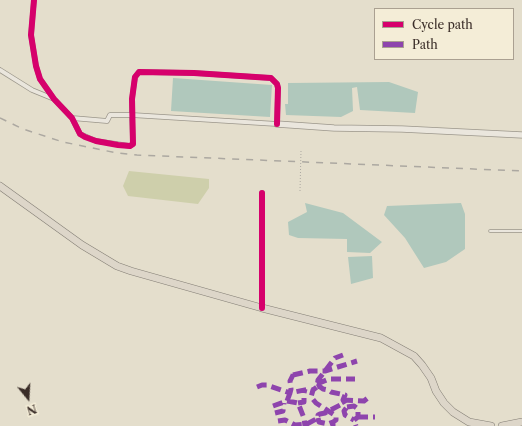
<!DOCTYPE html>
<style>
body{margin:0}
#map{position:relative;width:522px;height:426px;overflow:hidden;background:#e4decc;font-family:"Libre Caslon Text",serif}
canvas{display:block}
.legend{position:absolute;left:374px;top:8px;width:140px;height:52px;box-sizing:border-box;background:#f4edd7;border:1px solid #aaa091;margin:0;padding:5px 7px;list-style:none;font-size:12px;color:#3a2d28}
.legend li{display:flex;align-items:center;gap:8px;height:20px}
.legend b{width:20px;border:1px solid #aaa091}
.north{position:absolute;left:8px;top:378px;width:40px;height:40px;-webkit-text-stroke:3px #f4edd7;paint-order:stroke;rotate:162deg;font-size:11px;font-weight:700;line-height:16px;text-align:center;color:#3a2d28}
.north::after{content:'';display:block;margin:auto;width:14px;height:18px;background:#3a2d28;clip-path:polygon(50% 0,100% 100%,50% 72%,0 100%)}
</style>
<div id="map">
<canvas width="522" height="426"></canvas>
<ul class="legend">
<li><b style="height:5px;background:#d6006c"></b>Cycle path</li>
<li><b style="height:5px;background:#8e44ad"></b>Path</li>
</ul>
<div class="north">N</div>
</div>
<script>
const g = document.querySelector('canvas').getContext('2d');
g.lineJoin = 'round';
function paint(path, color) { g.fillStyle = color; g.fill(path, 'evenodd'); }
const poly = rows => new Path2D(rows.map(r => 'M' + r).join(''));
function strokePath(path, color, width, dash) { g.strokeStyle = color; g.lineWidth = width; g.lineCap = dash ? 'butt' : 'round'; g.setLineDash(dash || []); g.stroke(path); }
const green = poly([
 [129,171,209,179,209,188,198,204,128,196,123,186]
]);
const water = poly([
 [173,78,272,85,270,117,171,111],
 [389,82,418,92,415,113,360,110,357,87,352,88,353,111,341,117,286,115,285,104,288,104,288,83],
 [305,203,343,213,382,242,370,253,347,252,347,239,298,238,289,235,288,222,307,212],
 [461,203,465,214,465,249,446,262,424,268,405,238,384,215,387,206],
 [372,256,373,278,351,284,348,257]
]);
const service = poly([
 [490,231,522,231]
]);
const minor = poly([
 [34,0,31,35,36,66,40,79,54,99,72,118,80,134,96,141,130,146,133,144,132,115,132,99,135,77,139,72,194,73,271,78,277,84,278,88,277,124,132,115,110,115,107,121,72,118],
 [0,70,32,90,54,99],
 [262,193,262,308]
]);
const tertiary = poly([
 [277,124,334,128,402,129,522,135]
]);
const trunk = poly([
 [0,186,82,245,117,266,131,271,262,308,381,338,414,356,422,365,431,378,436,391,444,403,453,412,469,422,491,426],
 [502,426,522,422]
]);
const rail = poly([
 [0,118,23,129,63,142,117,153,137,155,522,171]
]);
const pathBridge = poly([
 [300,191,301,151]
]);
const quiet = poly([
 [293,375,310,371,325,371,357,361],
 [317,384,329,379,355,379],
 [257,387,262,385,267,385,290,393,291,389,290,381,293,375,293,370],
 [317,387,319,386,323,389,328,390,331,392,345,395,343,400,347,407,344,411,345,415,354,420],
 [343,400,364,401,369,397],
 [287,401,298,403,304,418,305,426],
 [298,403,304,402,304,393,305,389],
 [273,406,287,401,290,393,309,389,313,390],
 [347,407,354,406,358,409,358,417,354,420,356,426],
 [275,413,283,411,284,403],
 [358,417,375,417],
 [318,418,319,422,328,424,333,422],
 [278,421,285,420,295,425,307,424,318,418,318,415,320,414,325,413,344,403],
 [333,426,333,422,336,420,336,416,316,403,311,397,313,390,317,387,318,380,335,358,343,355]
]);
const cycleway = poly([
 [34,0,31,35,36,66,40,79,54,99,72,118,80,134,85,137,96,141,118,145,130,146,133,144,132,99,135,77,139,72,194,73,271,78,277,84,278,88,277,124],
 [262,193,262,308]
]);
paint(green, '#cecfab');
paint(water, '#b0c8bc');
strokePath(service, '#9b968b', 3.5);
strokePath(minor, '#9b968b', 5.5);
strokePath(tertiary, '#9b968b', 7);
strokePath(trunk, '#837e75', 8);
strokePath(service, '#eae6dd', 2);
strokePath(minor, '#eae6dd', 4);
strokePath(tertiary, '#eae6dd', 5.5);
strokePath(trunk, '#ddd6c9', 7);
strokePath(rail, '#aca8a1', 1.5, [7, 7]);
strokePath(pathBridge, '#aca8a1', 1, [1, 2]);
strokePath(quiet, '#8e44ad', 5, [10, 5]);
strokePath(cycleway, '#d6006c', 6);
</script>
